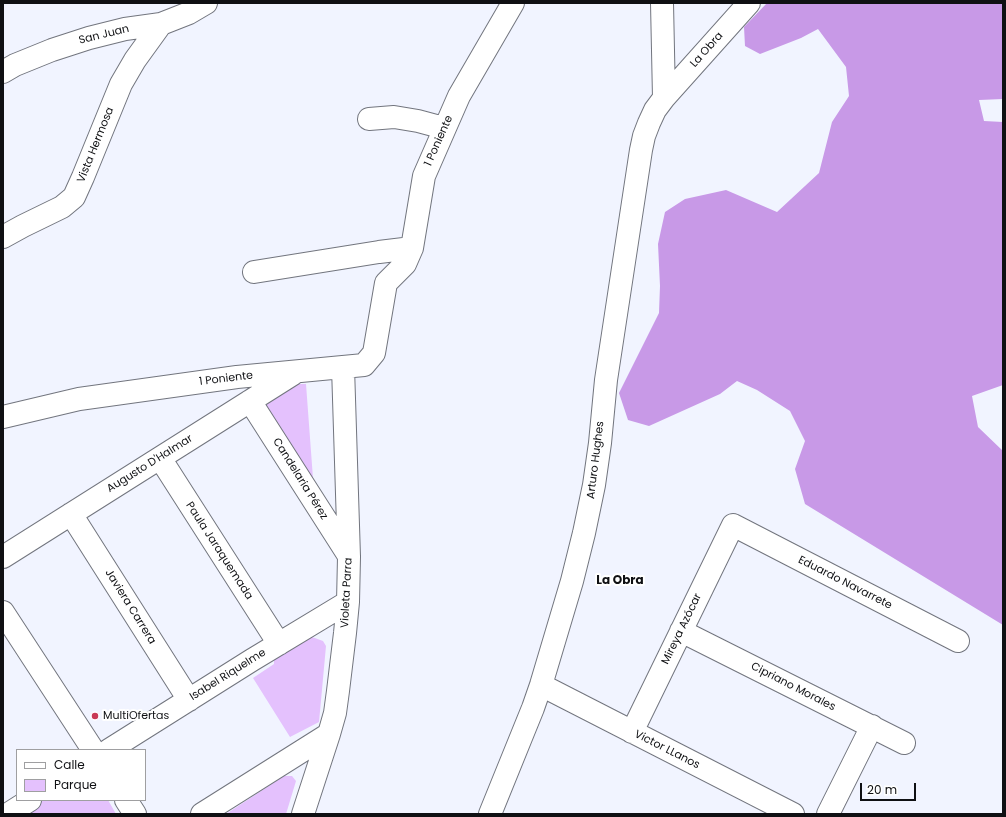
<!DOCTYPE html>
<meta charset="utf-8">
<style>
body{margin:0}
#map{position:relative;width:1006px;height:817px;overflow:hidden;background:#f1f4ff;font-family:Poppins,sans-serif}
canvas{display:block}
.frame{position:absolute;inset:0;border:4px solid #0f1013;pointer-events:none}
.legend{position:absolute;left:16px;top:749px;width:130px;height:52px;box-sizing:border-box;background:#fff;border:1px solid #9f9fa1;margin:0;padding:5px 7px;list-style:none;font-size:12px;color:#0f1013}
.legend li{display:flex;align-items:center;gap:8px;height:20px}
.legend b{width:20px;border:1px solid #9f9fa1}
.scale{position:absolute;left:860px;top:783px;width:56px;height:18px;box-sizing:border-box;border:2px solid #0f1013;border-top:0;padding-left:5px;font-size:12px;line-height:14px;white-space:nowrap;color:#0f1013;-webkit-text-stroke:3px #fff;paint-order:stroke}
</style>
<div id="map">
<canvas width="1006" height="817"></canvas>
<div class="frame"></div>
<ul class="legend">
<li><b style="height:5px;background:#fff"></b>Calle</li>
<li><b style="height:11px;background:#e4c1fd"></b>Parque</li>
</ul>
<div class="scale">20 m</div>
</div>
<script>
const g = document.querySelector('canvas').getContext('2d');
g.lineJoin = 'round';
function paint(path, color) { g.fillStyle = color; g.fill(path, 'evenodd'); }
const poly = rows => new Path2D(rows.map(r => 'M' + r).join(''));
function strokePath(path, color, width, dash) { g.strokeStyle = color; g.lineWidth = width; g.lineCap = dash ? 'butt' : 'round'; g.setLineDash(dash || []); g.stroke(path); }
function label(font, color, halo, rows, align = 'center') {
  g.font = font + ' Poppins,sans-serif'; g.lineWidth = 4; g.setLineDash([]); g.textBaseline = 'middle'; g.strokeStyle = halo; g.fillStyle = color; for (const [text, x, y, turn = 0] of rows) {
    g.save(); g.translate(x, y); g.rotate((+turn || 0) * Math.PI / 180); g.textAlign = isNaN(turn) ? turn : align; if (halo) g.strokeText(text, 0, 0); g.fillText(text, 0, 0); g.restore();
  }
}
const green = poly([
 [295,384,306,384,314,492,260,401],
 [312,637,323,641,326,646,319,722,290,737,253,678,274,664,274,660],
 [284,776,292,776,296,781,286,814,226,814],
 [38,800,108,800,116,814,18,814]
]);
const forest = poly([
 [767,3,1003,3,1003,99,979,100,984,121,1003,122,1003,385,972,396,978,427,1003,451,1003,625,805,504,795,469,805,441,790,411,757,390,737,381,720,394,649,426,628,420,619,393,659,313,660,286,658,244,665,212,685,199,726,190,777,212,819,173,832,122,849,96,846,67,818,29,801,38,760,54,745,46,744,27]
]);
const minor = poly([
 [662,3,664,98],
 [3,72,15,65,52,50,89,38,125,29,161,24,189,13,206,3],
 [369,119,394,117,418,121,444,128],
 [3,237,23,226,62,207,74,197,83,177,121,84,135,60,161,24],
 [254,272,379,252,412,248],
 [250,401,349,556],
 [3,417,79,399,237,377,364,365,374,353,386,283,405,264,412,248,424,176,459,96,513,3],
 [160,458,279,644],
 [71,514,189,700],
 [3,557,293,374],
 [3,612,93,750],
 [681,631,904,743],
 [541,685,793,814],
 [632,732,733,525,958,641],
 [109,750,252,660,348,602],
 [126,800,135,814],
 [8,814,30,800],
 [202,814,329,734],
 [303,814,329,734,335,713,338,691,345,633,348,602,349,557,343,367],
 [490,814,533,708,541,685,572,581,584,533,594,485,600,443,606,380,641,150,644,136,649,123,655,110,664,98,749,3],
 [828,814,872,726]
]);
const markers = [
 [95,716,4,"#c93955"]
];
const streetNames = [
 ["San Juan",104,35,-14],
 ["La Obra",707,50,-48],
 ["1 Poniente",439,141,-66],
 ["Vista Hermosa",96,145,-68],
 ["1 Poniente",226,379,-7],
 ["Arturo Hughes",596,460,-83],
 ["Augusto D'Halmar",150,464,-32],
 ["Candelaria Pérez",300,479,58],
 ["Paula Jaraquemada",219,551,57],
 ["Eduardo Navarrete",845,583,27],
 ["Violeta Parra",347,593,-87],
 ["Javiera Carrera",130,607,58],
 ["Mireya Azócar",682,629,-64],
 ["Isabel Riquelme",228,675,-32],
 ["Cipriano Morales",793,687,27],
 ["Victor LLanos",667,750,27]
];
const poiNames = [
 ["MultiOfertas",103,716]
];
const neighbourhoodNames = [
 ["La Obra",620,581]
];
paint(green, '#e4c1fd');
paint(forest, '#c899e7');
strokePath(minor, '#72757e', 24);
strokePath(minor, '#fff', 22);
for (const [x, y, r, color] of markers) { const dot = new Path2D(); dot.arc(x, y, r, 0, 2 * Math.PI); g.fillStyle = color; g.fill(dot); strokePath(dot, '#fff', 1.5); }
label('11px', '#0f1013', '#fff', streetNames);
label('11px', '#0f1013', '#fff', poiNames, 'left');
label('bold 12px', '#0f1013', '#fff', neighbourhoodNames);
</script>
